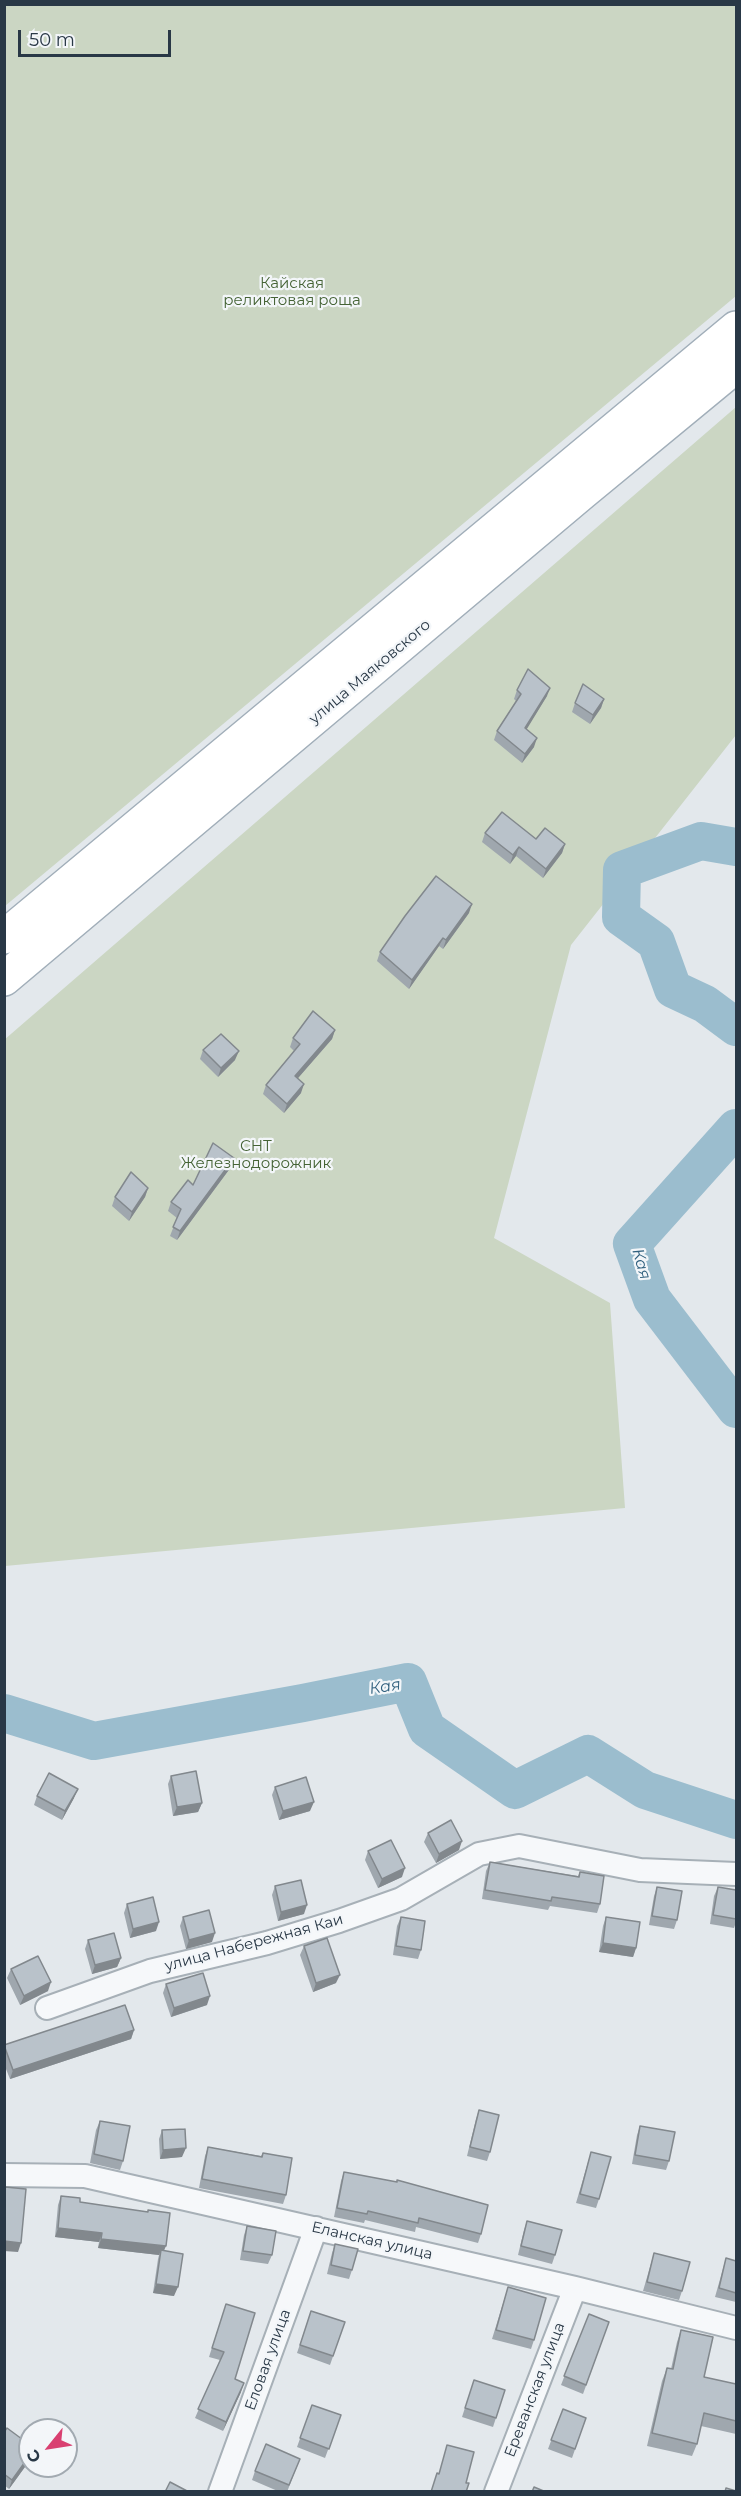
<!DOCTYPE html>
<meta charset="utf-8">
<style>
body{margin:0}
#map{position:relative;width:741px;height:2496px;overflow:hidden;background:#e3e8ec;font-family:Montserrat,sans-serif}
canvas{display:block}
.frame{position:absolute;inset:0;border:6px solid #293846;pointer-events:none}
.north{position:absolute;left:18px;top:2418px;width:60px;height:60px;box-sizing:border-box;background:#f3f6f9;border:2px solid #a2aab1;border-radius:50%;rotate:240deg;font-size:16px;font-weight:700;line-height:24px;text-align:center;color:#293846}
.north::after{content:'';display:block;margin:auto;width:21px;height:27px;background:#d94071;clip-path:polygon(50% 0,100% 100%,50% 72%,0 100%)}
.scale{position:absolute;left:18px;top:30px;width:153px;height:27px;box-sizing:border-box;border:3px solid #293846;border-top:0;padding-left:8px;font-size:18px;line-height:21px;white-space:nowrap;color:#293846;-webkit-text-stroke:4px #f3f6f9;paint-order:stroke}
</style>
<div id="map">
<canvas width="741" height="2496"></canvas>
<div class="frame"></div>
<div class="north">С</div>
<div class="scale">50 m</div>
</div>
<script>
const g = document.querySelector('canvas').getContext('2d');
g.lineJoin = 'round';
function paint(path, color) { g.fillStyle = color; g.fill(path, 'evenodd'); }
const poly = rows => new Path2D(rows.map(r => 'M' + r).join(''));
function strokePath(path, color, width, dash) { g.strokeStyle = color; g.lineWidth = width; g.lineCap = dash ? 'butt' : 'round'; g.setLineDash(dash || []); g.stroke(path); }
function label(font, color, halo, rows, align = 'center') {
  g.font = font + ' Montserrat,sans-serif'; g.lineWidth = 4.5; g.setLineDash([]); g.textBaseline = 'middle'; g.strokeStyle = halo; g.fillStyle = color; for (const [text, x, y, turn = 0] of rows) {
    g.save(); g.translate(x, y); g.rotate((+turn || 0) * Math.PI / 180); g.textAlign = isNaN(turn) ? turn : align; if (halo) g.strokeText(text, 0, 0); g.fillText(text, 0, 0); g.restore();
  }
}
const green = poly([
 [5,4,736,5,736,296,5,906],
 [736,407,736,735,571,945,494,1238,610,1303,625,1508,5,1566,4,1040]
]);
const river = poly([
 [736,847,701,841,622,870,621,917,656,942,673,989,705,1004,736,1027],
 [736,1128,632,1244,652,1299,736,1409],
 [4,1713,94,1741,303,1703,408,1682,427,1729,515,1790,588,1754,645,1790,736,1820]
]);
const minor = poly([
 [47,2008,150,1971,267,1943,339,1921,401,1899,479,1854,519,1846,640,1870,736,1874],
 [4,2175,85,2176,575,2288,736,2328],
 [220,2492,316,2228],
 [496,2492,575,2288]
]);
const primary = poly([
 [4,937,736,328],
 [4,979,582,493,736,366]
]);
const wall = poly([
 [517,690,547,696,526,729,534,747,522,763,494,740,497,731,516,701,514,699],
 [604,699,601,708,590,724,572,712,575,703],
 [485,833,536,839,565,844,562,853,543,878,516,856,510,864,482,842],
 [469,913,443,949,439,946,409,989,377,961,380,952],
 [335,1030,332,1039,297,1079,301,1093,284,1113,263,1094,266,1085,294,1051,290,1047,293,1038],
 [203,1050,235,1060,218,1077,200,1059],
 [231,1167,177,1240,170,1236,177,1218,168,1211,171,1202,193,1185],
 [148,1188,145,1197,129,1221,112,1206,115,1197],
 [171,1776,202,1803,198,1812,173,1816,168,1784],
 [275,1787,310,1811,279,1820,272,1795],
 [37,1796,74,1798,62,1820,34,1805],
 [428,1833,459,1850,436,1863,424,1842],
 [368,1851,402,1877,378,1888,365,1860],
 [490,1862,578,1876,580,1872,600,1904,597,1913,550,1906,548,1910,482,1899,486,1871],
 [275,1886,304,1914,278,1921,272,1895],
 [657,1887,677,1920,674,1929,649,1925,654,1896],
 [718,1887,736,1890,736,1922,734,1928,710,1924,714,1896],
 [127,1904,156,1931,130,1938,124,1913],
 [183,1917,212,1942,186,1949,180,1926],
 [401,1917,421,1950,418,1959,393,1955,397,1926],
 [606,1917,636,1948,633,1957,599,1952,603,1926],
 [88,1940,121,1958,117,1967,92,1974,85,1949],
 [304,1946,336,1983,313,1992,300,1955],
 [11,1969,48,1991,20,2005,7,1978],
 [166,1984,207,2005,171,2017,163,1993],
 [134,2030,131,2039,10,2079,4,2064,4,2045],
 [479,2110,490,2152,487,2161,467,2156,476,2119],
 [100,2121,123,2161,120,2170,90,2163,96,2130],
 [640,2126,669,2161,666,2170,632,2164,637,2135],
 [162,2130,182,2157,160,2159,159,2139],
 [208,2147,261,2156,263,2153,286,2195,283,2204,199,2188,205,2156],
 [591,2152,599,2199,596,2208,576,2203],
 [344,2172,481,2234,478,2243,416,2227,415,2232,365,2220,364,2223,334,2217,341,2181],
 [61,2196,80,2202,164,2251,174,2296,153,2293,158,2259,159,2255,98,2248,99,2242,55,2237,58,2205],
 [527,2221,555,2255,552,2264,518,2255,524,2230],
 [247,2226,272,2255,268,2264,240,2260,244,2235],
 [335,2244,352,2270,349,2279,327,2274,332,2253],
 [654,2253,682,2291,679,2300,643,2291],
 [726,2258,736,2261,736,2302,715,2297],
 [508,2287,534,2340,531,2349,492,2339],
 [311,2311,345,2322,330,2365,297,2353],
 [223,2313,235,2379,241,2392,223,2431,195,2418,220,2360,209,2357],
 [589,2314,609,2322,583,2394,561,2385],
 [681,2330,704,2377,736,2384,736,2434,701,2426,697,2444,692,2456,647,2446,662,2381,667,2368,671,2369,677,2342],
 [471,2389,505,2390,493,2427,462,2417],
 [312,2405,341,2415,325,2458,297,2447],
 [563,2409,586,2418,572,2458,548,2449],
 [4,2432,30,2445,30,2460,9,2489,4,2485],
 [300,2459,287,2492,280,2492,252,2480,255,2471]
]);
const shadedWall = poly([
 [550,688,547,696,522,737,525,728],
 [604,699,601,708,590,724,593,715],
 [537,738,534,747,522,763,525,754],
 [565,844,562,853,543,878,546,869],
 [519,847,516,856,510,864,513,855],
 [472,904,469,913,443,949,446,940],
 [443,938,439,946,409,989,412,980],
 [335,1030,332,1039,292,1085,295,1076],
 [239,1051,235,1060,218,1077,221,1068],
 [304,1084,301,1093,284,1113,287,1104],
 [234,1158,231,1167,177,1240,180,1231],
 [148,1188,145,1197,129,1221,132,1212],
 [78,1789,74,1798,62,1820,65,1811],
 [314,1802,310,1811,279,1820,283,1811],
 [202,1803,198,1812,173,1816,177,1807],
 [462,1841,459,1850,436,1863,439,1854],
 [405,1868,402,1877,378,1888,382,1879],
 [307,1905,304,1914,278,1921,281,1912],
 [159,1922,156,1931,130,1938,133,1929],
 [215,1933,212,1942,186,1949,189,1940],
 [603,1943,636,1948,633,1957,599,1952],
 [121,1958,117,1967,92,1974,95,1965],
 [340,1975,336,1983,313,1992,316,1983],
 [51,1982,48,1991,20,2005,24,1996],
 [210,1996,207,2005,171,2017,174,2008],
 [134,2030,131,2039,10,2079,13,2070],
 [186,2148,182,2157,160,2159,163,2150],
 [58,2228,102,2233,99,2242,55,2237],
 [101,2239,166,2246,162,2255,161,2250,159,2255,98,2248],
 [4,2241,21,2243,18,2252,4,2251],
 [156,2284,178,2287,174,2296,153,2293],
 [244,2383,241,2392,223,2431,226,2422],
 [30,2455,30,2460,9,2489,12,2480]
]);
const building = poly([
 [528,669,550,688,525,728,537,738,525,754,497,731,521,694,517,690,528,669],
 [583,684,604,699,593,715,575,703,583,684],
 [502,812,536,839,545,828,565,844,546,869,519,847,513,855,485,833,502,812],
 [436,876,472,904,446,940,443,938,412,980,380,952,405,916,436,876],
 [313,1011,335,1030,295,1076,304,1084,287,1104,266,1085,300,1044,293,1038,313,1011],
 [221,1034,239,1051,221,1068,203,1050,221,1034],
 [213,1143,234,1158,180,1231,173,1227,181,1209,171,1202,188,1180,193,1185,213,1143],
 [131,1172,148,1188,132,1212,115,1197,131,1172],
 [196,1771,202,1803,177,1807,171,1776,196,1771],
 [49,1773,78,1789,65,1811,37,1796,49,1773],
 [306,1777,314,1802,283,1811,275,1787,306,1777],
 [451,1820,462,1841,439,1854,428,1833,451,1820],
 [391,1840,405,1868,382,1879,368,1851,391,1840],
 [490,1862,579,1877,580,1872,604,1876,600,1904,552,1897,551,1901,485,1890,490,1862],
 [301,1880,307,1905,281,1912,275,1886,301,1880],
 [657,1887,682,1891,677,1920,652,1916,657,1887],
 [718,1887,736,1890,736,1919,713,1915,718,1887],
 [153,1897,159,1922,133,1929,127,1904,153,1897],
 [209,1910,215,1933,189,1940,183,1917,209,1910],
 [401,1917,425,1921,421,1950,396,1946,401,1917],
 [606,1917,640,1922,636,1948,603,1943,606,1917],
 [114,1933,121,1958,95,1965,88,1940,114,1933],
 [327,1938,340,1975,316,1983,304,1946,327,1938],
 [38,1956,51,1982,24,1996,11,1969,38,1956],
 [203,1973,210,1996,174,2008,166,1984,203,1973],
 [125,2005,134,2030,13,2070,4,2045,125,2005],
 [479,2110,499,2115,490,2152,470,2147,479,2110],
 [100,2121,130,2126,123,2161,94,2154,100,2121],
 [640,2126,675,2132,669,2161,635,2155,640,2126],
 [185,2129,186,2148,163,2150,162,2130,185,2129],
 [208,2147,262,2157,263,2153,292,2158,286,2195,202,2179,208,2147],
 [591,2152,611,2157,599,2199,580,2194,591,2152],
 [344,2172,397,2182,397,2180,488,2205,481,2234,419,2218,418,2223,368,2211,367,2214,337,2208,344,2172],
 [5,2187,26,2189,21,2243,4,2241,5,2187],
 [61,2196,80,2198,80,2202,148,2212,148,2210,170,2213,166,2246,101,2239,102,2233,58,2228,61,2196],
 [527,2221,562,2230,555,2255,521,2246,527,2221],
 [247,2226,276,2231,272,2255,243,2251,247,2226],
 [335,2244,358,2249,352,2270,331,2265,335,2244],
 [161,2250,183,2254,178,2287,156,2284,161,2250],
 [654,2253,690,2262,682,2291,647,2282,654,2253],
 [726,2258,736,2261,736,2293,719,2288,726,2258],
 [508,2287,546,2298,534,2340,496,2330,508,2287],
 [226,2304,255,2313,235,2379,244,2383,226,2422,198,2409,224,2352,212,2348,226,2304],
 [311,2311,345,2322,333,2356,300,2345,311,2311],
 [589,2314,609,2322,586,2385,564,2376,589,2314],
 [681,2330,713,2337,704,2377,736,2384,736,2421,704,2413,697,2444,652,2433,667,2368,673,2369,681,2330],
 [474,2380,505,2390,496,2418,465,2408,474,2380],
 [312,2405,341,2415,329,2449,300,2438,312,2405],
 [563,2409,586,2418,575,2449,551,2440,563,2409],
 [7,2428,30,2445,30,2455,12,2480,4,2474,4,2432,7,2428],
 [266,2444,300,2459,289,2485,255,2471,266,2444],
 [447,2445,474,2452,466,2483,469,2483,466,2492,431,2492,437,2473,439,2474,447,2445],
 [170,2482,189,2492,165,2492,170,2482],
 [534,2487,546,2492,532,2492,534,2487],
 [726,2488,736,2491,736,2492,725,2492,726,2488]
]);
const parkNames = [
 ["Кайская",292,284],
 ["реликтовая роща",292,301],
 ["СНТ",256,1147],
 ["Железнодорожник",256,1164]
];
const streetNames = [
 ["улица Маяковского",370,672,-40],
 ["улица Набережная Каи",254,1943,-15],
 ["Еланская улица",372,2241,13],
 ["Еловая улица",268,2360,-70],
 ["Ереванская улица",535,2390,-69]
];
const waterNames = [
 ["Кая",641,1264,74],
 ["Кая",385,1687,-9]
];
paint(green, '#cbd6c3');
strokePath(river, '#9bbdce', 38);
strokePath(minor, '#a7b0b7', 26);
strokePath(primary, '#a1aeb9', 36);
strokePath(minor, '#f6f8fa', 22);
strokePath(primary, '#fff', 33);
paint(wall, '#9fa7ae');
paint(shadedWall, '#82888d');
paint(building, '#b9c2ca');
strokePath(building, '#82888d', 1.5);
label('15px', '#456335', '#f3f6f9', parkNames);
label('15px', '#293846', '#f3f6f9', streetNames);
label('italic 16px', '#2f5f7d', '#f3f6f9', waterNames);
</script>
